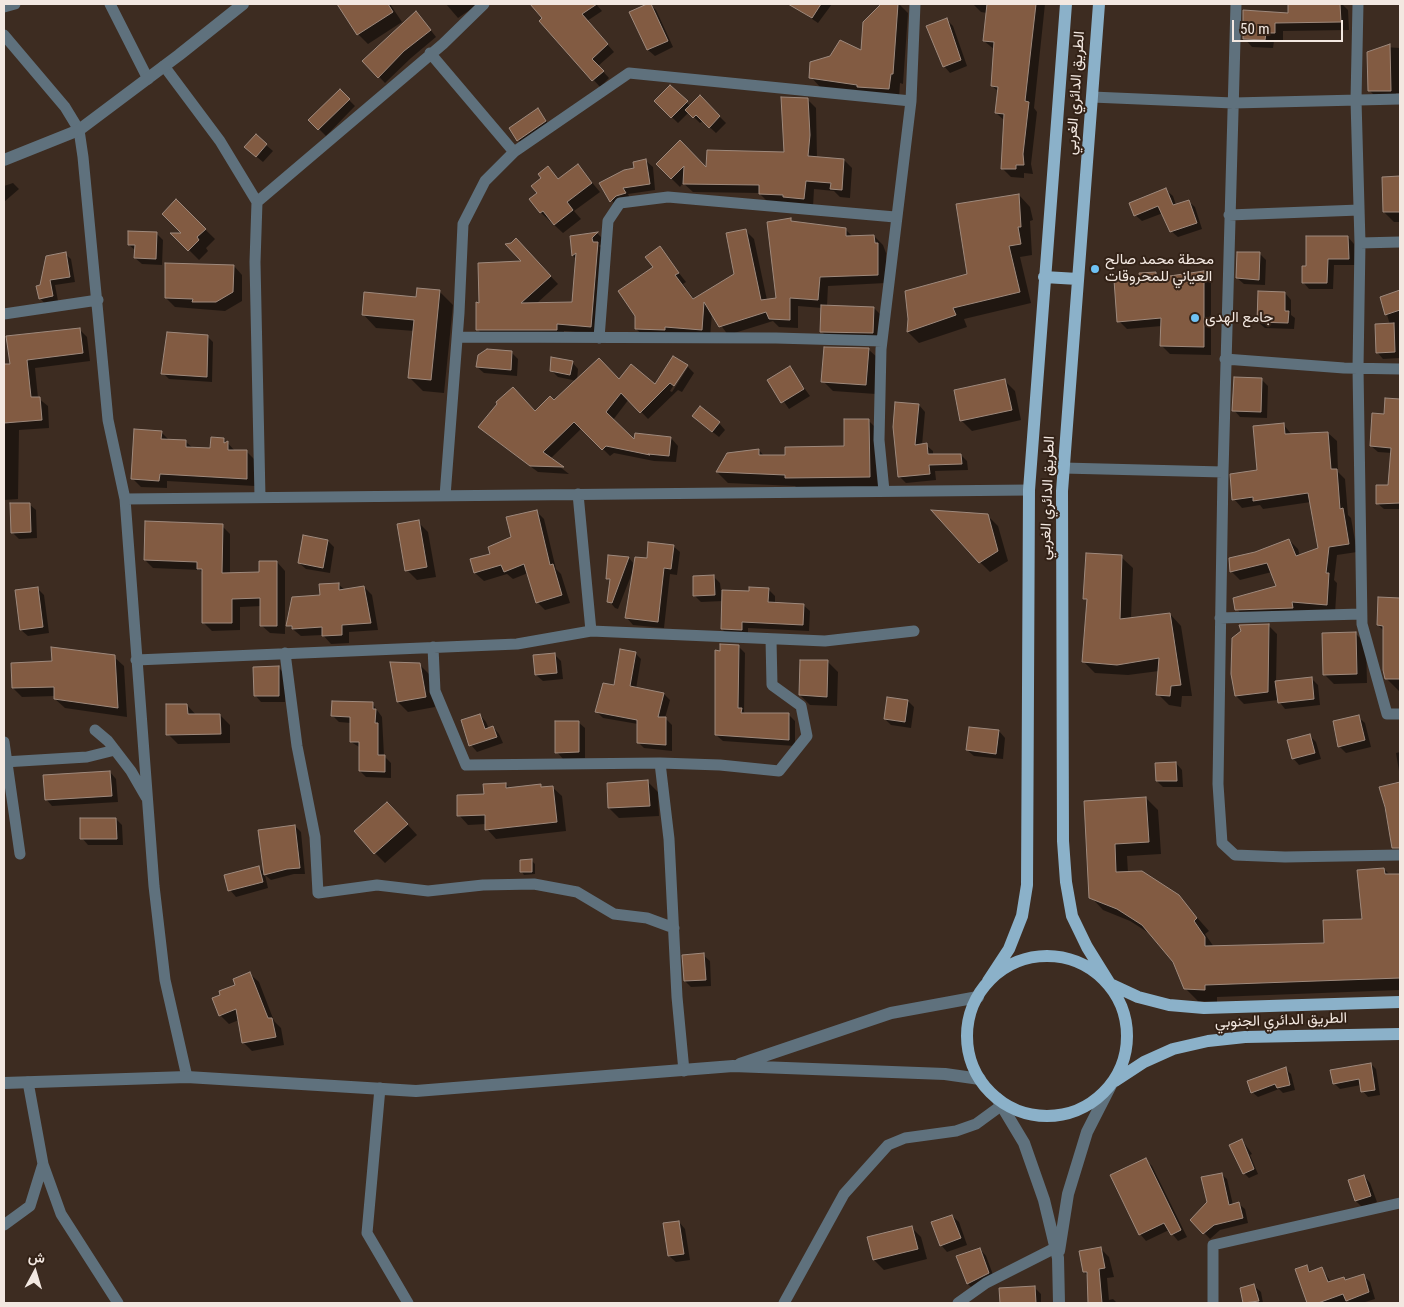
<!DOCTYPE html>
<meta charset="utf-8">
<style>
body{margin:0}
#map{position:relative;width:1404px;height:1307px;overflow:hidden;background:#3d2c21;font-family:"Roboto Condensed",Vazirmatn,sans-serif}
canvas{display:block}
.frame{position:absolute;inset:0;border:5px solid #f3e8e1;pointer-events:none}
.north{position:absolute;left:10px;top:1247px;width:50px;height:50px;-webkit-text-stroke:4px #332217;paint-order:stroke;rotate:6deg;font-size:14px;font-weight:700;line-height:20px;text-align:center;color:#f3e8e1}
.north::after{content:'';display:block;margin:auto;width:18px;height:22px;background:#f3e8e1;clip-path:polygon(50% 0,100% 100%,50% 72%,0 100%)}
.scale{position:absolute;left:1232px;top:20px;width:111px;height:22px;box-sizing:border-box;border:2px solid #f3e8e1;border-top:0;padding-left:6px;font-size:15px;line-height:18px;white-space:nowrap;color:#f3e8e1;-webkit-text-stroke:4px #332217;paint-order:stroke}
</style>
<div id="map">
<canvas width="1404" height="1307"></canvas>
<div class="frame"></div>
<div class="north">ش</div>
<div class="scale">50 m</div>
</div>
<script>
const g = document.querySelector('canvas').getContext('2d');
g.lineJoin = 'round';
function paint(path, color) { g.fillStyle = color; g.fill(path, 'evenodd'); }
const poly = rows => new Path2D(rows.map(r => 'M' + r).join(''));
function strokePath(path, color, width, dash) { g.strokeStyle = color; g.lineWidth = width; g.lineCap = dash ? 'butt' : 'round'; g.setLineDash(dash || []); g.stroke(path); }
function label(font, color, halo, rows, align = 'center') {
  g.font = font + ' "Roboto Condensed",Vazirmatn,sans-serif'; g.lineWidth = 4; g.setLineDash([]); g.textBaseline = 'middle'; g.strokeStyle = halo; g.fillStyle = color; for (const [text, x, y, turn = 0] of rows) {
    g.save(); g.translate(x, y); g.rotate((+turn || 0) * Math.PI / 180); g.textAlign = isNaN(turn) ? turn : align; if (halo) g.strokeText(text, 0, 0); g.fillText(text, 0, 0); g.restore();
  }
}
const shadow = poly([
 [338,4,390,4,402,22,368,44,358,34],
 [446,4,476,4,477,5,458,18],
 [532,4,596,4,602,11,587,21,614,52,598,66,609,78,600,87,541,21,544,18],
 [650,4,656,10,673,47,655,56,648,50,631,13],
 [799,4,832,4,818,23,796,8],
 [883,4,899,4,908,13,903,84,900,83,899,98,820,87,811,77,862,51,864,23],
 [973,4,1045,4,1034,108,1037,112,1031,164,1033,174,1024,173,1024,178,1011,177,1002,168,1005,121,996,113,999,92,992,86,995,50,984,41,987,13,981,12],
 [1289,4,1342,4,1348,10,1349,30,1283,31,1283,41,1274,41,1273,48,1252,47,1244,38,1289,14],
 [422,19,436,37,411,58,385,83,364,61],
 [947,20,953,26,967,66,950,73,944,66],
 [1384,47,1400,48,1400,93,1396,93,1397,97,1376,97,1369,90],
 [670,86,690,106,700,97,726,123,716,133,703,121,700,123,689,112,678,123,655,101],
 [340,91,355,106,326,136,310,120],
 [808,100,816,108,817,158,844,160,852,168,850,198,840,197,834,191,814,189,813,207,768,202,759,193,693,192,683,183,680,187,657,164,680,141,707,169,785,153],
 [537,110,552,128,525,146,518,140],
 [266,145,273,151,263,162,252,153],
 [646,161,653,167,655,190,628,194,631,200,617,208,601,184,635,169],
 [578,166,600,192,574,211,581,219,563,233,540,212,538,193,548,168,559,180],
 [1400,177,1400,222,1394,222,1384,212,1383,178],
 [13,183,19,189,4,202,4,186],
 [1166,190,1173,196,1176,205,1188,201,1195,207,1202,229,1178,237,1171,231,1163,213,1142,221,1135,215],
 [1019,195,1030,207,1033,220,1030,221,1032,255,1020,257,1031,303,964,319,967,327,919,343,908,332,969,275],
 [176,201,215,239,206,248,208,251,199,260,173,234,184,234],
 [790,220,793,223,845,229,853,237,874,236,883,245,886,253,886,283,828,286,827,306,874,308,884,318,883,343,831,341,821,331,822,308,798,306,798,328,779,327,773,321,728,335,712,313,710,338,645,337,636,329,659,248,686,282,683,284,694,299,736,275,745,230,754,239,767,300,778,299],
 [156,233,163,240,162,265,142,264,135,258,136,251,129,245],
 [598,234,605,241,599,246,605,251,598,334,564,331,564,337,485,337,477,329,480,304,524,263,524,248,558,284,536,304,574,303,577,260,573,256,572,237],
 [1348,237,1354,244,1355,265,1334,265,1333,289,1309,289,1303,282,1308,267],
 [65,254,71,259,75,282,55,285,58,301,45,304,40,298,41,286],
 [1260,254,1266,260,1265,285,1244,284,1237,278],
 [234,266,242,275,242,301,225,311,175,307,166,298],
 [1155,273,1161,278,1203,273,1211,281,1211,355,1170,354,1162,346,1162,326,1127,329,1119,321,1141,279],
 [439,291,453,305,444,393,423,391,410,378,414,331,376,328,363,314],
 [1285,293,1291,300,1291,315,1295,318,1294,329,1265,328,1258,322],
 [1382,297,1400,300,1400,358,1383,359,1377,352,1390,325],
 [79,329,87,337,90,361,35,368,38,398,48,406,49,428,19,430,18,499,4,500,4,366,12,365],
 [207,336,213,342,212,382,169,379,163,373],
 [868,349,879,359,876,394,833,391,823,381],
 [482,352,512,353,518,359,517,376,484,373,477,367],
 [572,362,578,369,577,381,558,377,551,370],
 [686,366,670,391,672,392,688,367,694,373,682,392,678,390,648,419,629,399,613,420,635,442,671,438,678,446,676,462,654,461,614,453,610,456,582,428,550,459,569,474,538,472,487,434,554,402,619,381,655,385],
 [789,367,810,396,789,409,769,380],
 [1261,379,1268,386,1267,418,1240,417,1234,410],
 [1005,381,1015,391,1021,420,972,431,962,421],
 [1386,400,1400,401,1400,509,1384,509,1377,503,1390,487,1392,453,1378,452,1371,446,1385,415],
 [919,405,925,412,922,445,926,445,933,451,933,455,961,455,967,461,968,470,935,471,936,480,906,483,899,476],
 [868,420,880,432,881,488,798,489,795,486,728,483,717,472,727,454,759,450,765,457,786,456,845,447],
 [700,422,719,423,725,430,719,437],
 [1283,424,1292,435,1328,433,1337,441,1338,472,1345,479,1348,515,1351,518,1357,552,1337,555,1334,580,1337,583,1335,613,1245,618,1237,609,1277,586,1272,572,1240,580,1231,571,1256,553,1289,540,1298,549,1300,556,1319,548,1311,502,1263,509,1260,505,1242,508,1234,499,1258,472],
 [161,432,169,440,186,442,193,448,212,449,224,439,235,451,247,452,255,460,255,486,167,481,167,488,141,487,133,479],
 [29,504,36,510,37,538,19,539,13,533],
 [536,511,544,519,556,569,561,574,570,603,545,610,537,602,528,573,513,579,507,574,484,581,475,573,472,560,492,554,512,538],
 [988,516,998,526,1008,561,990,572,980,562],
 [418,522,428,532,436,577,417,580,407,570],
 [222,526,230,534,230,574,260,573,277,562,285,571,285,634,270,633,261,625,262,606,240,607,240,630,212,631,203,622,203,573,200,570,153,568,145,560],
 [304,536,328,541,334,547,330,573,306,569,299,563],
 [673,546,680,552,677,575,670,574,664,628,633,625,627,618,634,568,618,609,615,608,609,601,611,582,607,578,609,556,629,558,635,565],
 [1121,557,1133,568,1131,619,1170,614,1181,626,1192,696,1182,696,1181,707,1169,705,1158,694,1159,671,1128,675,1095,673,1084,662,1088,602,1085,598],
 [714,577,720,583,721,591,750,592,769,590,775,596,775,604,803,605,810,611,809,631,748,628,748,636,728,635,722,629,723,601,701,602,695,596],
 [338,584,345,590,364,587,372,595,378,630,349,632,349,643,331,644,323,635,301,636,288,625],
 [38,589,44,595,49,633,28,636,21,630],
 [1380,599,1400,599,1400,692,1386,678,1384,631,1378,625],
 [1268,625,1277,634,1276,682,1311,678,1318,685,1320,705,1285,709,1278,700,1244,704,1236,696],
 [1356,634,1366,644,1367,683,1334,684,1324,674],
 [738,646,745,653,744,712,746,714,789,715,795,721,795,746,723,741,716,735,721,652],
 [635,653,641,659,636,689,664,694,670,700,665,718,672,725,672,751,644,748,638,742,638,724,603,718,597,712],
 [555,655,561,661,563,679,543,681,536,675],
 [114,657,124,666,127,717,65,708,55,699,55,696,22,697,13,688],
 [828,662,838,672,837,706,810,705,800,695],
 [391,663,420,665,430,675,435,707,408,712,398,702],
 [279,668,285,674,285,702,261,702,255,695],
 [908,701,914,707,911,728,891,725,885,719],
 [372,703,382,717,384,756,391,763,391,778,366,777,360,771,361,748,351,742,351,723,339,722,332,715],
 [187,705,197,716,220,715,230,725,230,743,178,744,168,734],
 [480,715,486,722,489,729,493,727,499,734,503,743,477,752,471,745],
 [1358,717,1365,723,1371,747,1346,753,1339,746],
 [578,722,585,728,585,758,563,759,557,752],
 [999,731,1005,738,1003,759,974,756,967,750],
 [1310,736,1316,742,1321,759,1299,765,1293,758],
 [1400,752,1400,777,1396,753],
 [1176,763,1182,770,1183,787,1163,787,1157,781],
 [110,772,116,779,118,802,52,806,46,799],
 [648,782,658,792,659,816,619,818,609,808],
 [1400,783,1400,847,1399,847,1392,841,1380,788],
 [506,784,510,789,540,785,543,788,552,787,562,796,566,831,496,839,487,829,486,824,468,825,459,815,485,795],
 [1146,798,1158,810,1161,854,1127,856,1128,873,1178,896,1209,931,1205,934,1214,947,1325,944,1363,920,1384,869,1390,875,1400,875,1400,990,1217,997,1217,1002,1198,1001,1185,988,1174,962,1152,935,1130,921,1103,910,1091,897,1085,802],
 [397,813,417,835,385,863,375,853],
 [116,819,122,825,123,845,88,845,82,838],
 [295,826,301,832,305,874,294,874,271,880,265,875,268,888,236,897,230,890,259,867,265,874],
 [532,861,535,864,535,874,524,875,522,872],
 [703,955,710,961,711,986,691,987,685,981],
 [250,974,259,982,274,1021,281,1028,284,1045,252,1051,243,1042,239,1020,229,1024,220,1015,214,999,237,985],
 [1371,1064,1376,1069,1380,1095,1368,1097,1363,1091,1361,1085,1340,1089,1334,1083],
 [1286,1069,1291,1074,1295,1090,1283,1093,1279,1089,1258,1097,1252,1092],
 [1242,1140,1252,1154,1250,1155,1258,1174,1249,1178,1244,1173],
 [1146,1160,1152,1166,1187,1237,1178,1241,1169,1230,1146,1241,1140,1234],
 [1221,1174,1227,1179,1233,1205,1239,1204,1245,1209,1248,1223,1220,1230,1210,1239,1192,1220,1208,1203],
 [1364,1176,1370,1183,1377,1202,1362,1207,1356,1201],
 [952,1216,959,1222,967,1245,947,1252,941,1245],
 [679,1222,685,1229,690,1260,676,1262,669,1256],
 [911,1227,921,1237,927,1259,884,1270,874,1260],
 [1100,1248,1109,1257,1114,1277,1107,1278,1109,1300,1113,1299,1117,1303,1088,1303,1088,1276,1084,1272],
 [980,1249,986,1256,995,1280,974,1290,968,1284,958,1257],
 [1306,1266,1312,1272,1322,1269,1331,1282,1364,1276,1370,1282,1375,1299,1362,1303,1350,1303,1348,1301,1341,1303,1308,1303,1297,1270],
 [1254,1286,1261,1292,1263,1303,1245,1303,1241,1289],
 [1034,1287,1041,1294,1041,1303,1001,1303,1000,1289]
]);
const building = poly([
 [337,4,388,4,393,12,357,35,337,4],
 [530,4,597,4,582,14,608,44,592,59,604,71,592,81,539,21,542,18,530,4],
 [647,4,651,4,668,41,647,50,629,12,647,4],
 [788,4,821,4,812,18,788,4],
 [881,4,898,4,893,74,891,74,889,89,857,87,857,85,809,78,810,62,830,56,840,40,861,50,863,22,881,4],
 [987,4,1036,4,1025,101,1029,102,1023,154,1024,165,1016,165,1016,169,1001,169,1004,114,995,113,998,87,991,86,994,42,983,41,987,4],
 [1288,4,1340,4,1341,22,1275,23,1275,33,1266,33,1265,40,1243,39,1243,10,1288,13,1288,4],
 [416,11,431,30,404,51,378,78,362,61,416,11],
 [947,18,961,60,943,67,926,26,947,18],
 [1390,44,1391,91,1368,91,1367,52,1390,44],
 [670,85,688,101,671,118,654,101,670,85],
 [340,89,350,99,318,130,308,120,340,89],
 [700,95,720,116,709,128,696,115,693,118,685,110,700,95],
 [781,97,808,98,810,135,808,156,844,159,842,190,830,189,831,183,806,181,804,199,783,197,783,195,759,194,759,185,683,184,684,166,671,179,656,164,680,140,706,167,707,150,784,152,781,97],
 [538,108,546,121,517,141,509,128,538,108],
 [256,134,267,144,256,157,244,147,256,134],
 [646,159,650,184,623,188,626,193,616,196,610,202,599,183,624,170,634,168,633,162,646,159],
 [578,164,592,183,567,202,573,210,554,225,543,211,540,213,529,199,537,193,531,186,541,178,538,174,548,166,558,179,578,164],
 [1400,176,1400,212,1383,212,1382,177,1400,176],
 [1166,188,1173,205,1189,200,1197,223,1170,232,1158,206,1134,216,1129,203,1166,188],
 [1019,194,1021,227,1018,227,1021,244,1009,246,1020,292,953,308,956,315,907,332,908,319,905,291,967,274,956,204,1019,194],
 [176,199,206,229,197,237,199,240,188,251,170,233,181,233,162,214,176,199],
 [791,218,791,221,846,228,846,236,874,235,875,243,878,243,878,275,820,277,818,300,790,298,790,320,769,319,766,312,719,327,704,302,702,330,665,327,665,330,635,329,635,316,618,291,653,267,645,257,660,246,679,273,675,275,693,299,734,274,726,233,746,229,761,300,776,298,767,222,791,218],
 [128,231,157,232,156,259,134,258,135,245,128,245,128,231],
 [598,232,592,238,593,242,598,242,591,327,557,324,557,330,476,330,476,302,479,303,478,263,521,261,505,244,511,243,516,238,551,276,521,303,572,302,576,253,572,256,570,236,598,232],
 [1306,236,1348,236,1349,259,1328,259,1327,283,1302,283,1302,266,1306,266,1306,236],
 [66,252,70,277,50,280,53,296,39,299,36,286,40,285,46,256,66,252],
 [1237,252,1260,252,1259,280,1236,278,1237,252],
 [165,263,234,265,233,292,216,302,192,302,193,299,165,298,165,263],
 [1204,271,1204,347,1160,346,1161,318,1117,322,1114,280,1140,278,1139,273,1156,272,1156,278,1204,271],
 [417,288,440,290,431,380,408,378,414,320,362,315,364,292,416,297,417,288],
 [1400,290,1400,310,1385,315,1380,297,1400,290],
 [1258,291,1285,292,1285,311,1289,311,1288,323,1257,322,1258,291],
 [821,305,874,307,873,333,820,332,821,305],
 [1394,323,1395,352,1376,353,1375,324,1394,323],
 [80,328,83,353,27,360,31,397,40,397,42,420,4,423,4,364,10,364,6,336,80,328],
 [167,332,208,335,207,377,161,374,167,332],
 [824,347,869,348,866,385,821,382,824,347],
 [487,349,512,351,511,370,476,367,478,355,487,349],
 [673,356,688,365,674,386,670,383,640,413,621,393,606,412,634,439,635,433,671,437,669,456,648,454,650,455,606,446,602,450,574,422,543,452,564,467,530,466,478,427,497,404,496,402,513,387,535,411,550,396,554,400,599,358,619,379,631,364,655,384,673,356],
 [551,357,573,361,570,375,550,371,551,357],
 [790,366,804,389,781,403,767,380,790,366],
 [1234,377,1262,378,1261,412,1232,411,1234,377],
 [1005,379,1012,410,960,421,954,390,1005,379],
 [1385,398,1400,399,1400,503,1376,504,1376,485,1388,485,1391,448,1370,446,1372,413,1384,414,1385,398],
 [895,402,919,404,915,445,927,443,928,454,961,454,962,464,929,465,930,474,898,477,893,427,895,402],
 [700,406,720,422,712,432,692,416,700,406],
 [844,419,869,419,870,477,785,478,785,475,716,472,727,453,759,449,759,455,785,455,785,447,844,446,844,419],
 [1284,423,1285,434,1328,432,1331,469,1337,469,1340,509,1343,508,1349,544,1329,547,1326,573,1329,573,1327,605,1292,602,1293,608,1235,610,1233,598,1276,586,1267,563,1230,572,1229,558,1255,552,1289,539,1296,556,1318,548,1308,493,1253,501,1253,497,1232,500,1230,474,1257,470,1253,426,1284,423],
 [134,429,162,431,161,439,186,440,186,447,210,448,211,437,224,438,224,443,228,441,228,450,247,450,247,479,160,474,159,481,131,479,134,429],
 [10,503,30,503,31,532,11,533,10,503],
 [537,510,550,565,553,564,562,595,536,603,524,564,504,572,501,565,474,573,470,559,490,554,488,547,511,537,506,517,537,510],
 [931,510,988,514,998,551,979,563,931,510],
 [419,520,427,567,405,571,397,524,419,520],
 [145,521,223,524,222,573,259,572,259,561,277,561,277,626,260,626,260,598,232,599,232,623,202,623,202,569,197,569,197,562,144,560,145,521],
 [303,535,328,540,323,568,298,563,303,535],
 [648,542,674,545,671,569,664,568,658,622,625,618,635,557,647,558,648,542],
 [1086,553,1122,555,1120,619,1170,613,1181,685,1171,686,1170,696,1156,695,1159,658,1117,665,1082,662,1087,599,1083,599,1086,553],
 [608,555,629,557,612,603,607,602,610,579,606,579,608,555],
 [714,575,715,595,693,596,693,576,714,575],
 [339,583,339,590,364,586,371,623,342,625,342,635,322,636,322,627,292,629,292,626,286,626,292,597,320,595,319,584,339,583],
 [38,587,43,627,20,630,15,590,38,587],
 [749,587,769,588,768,602,804,604,803,625,742,622,742,630,721,629,722,590,749,591,749,587],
 [1378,597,1400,598,1400,679,1385,679,1383,670,1383,626,1377,625,1378,597],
 [1269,624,1268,692,1235,696,1231,674,1232,638,1241,631,1239,625,1269,624],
 [1356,632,1357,674,1323,675,1322,633,1356,632],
 [720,644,739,645,738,708,742,708,741,713,789,713,789,740,715,735,715,650,720,651,720,644],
 [51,647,115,655,118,708,54,699,54,687,12,688,11,663,52,661,51,647],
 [620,649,636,652,630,686,664,693,658,717,666,717,666,745,637,743,637,720,595,712,603,683,614,685,620,649],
 [555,653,557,673,535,675,533,655,555,653],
 [800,660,828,660,827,697,799,695,800,660],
 [390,662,420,663,426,697,397,702,390,662],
 [279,666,279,696,254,696,253,667,279,666],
 [1312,677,1314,699,1278,703,1275,681,1312,677],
 [887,697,908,700,905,722,884,719,887,697],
 [332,701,373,702,373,709,376,709,375,723,378,723,378,755,385,755,385,772,359,771,359,742,350,742,350,717,331,716,332,701],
 [166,704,187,704,188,714,220,714,221,734,166,735,166,704],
 [480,714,485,729,493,726,497,737,469,746,461,720,480,714],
 [1359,715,1365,740,1338,747,1333,721,1359,715],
 [555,721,579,721,579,752,555,753,555,721],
 [969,727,999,730,996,754,966,750,969,727],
 [1310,734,1315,753,1292,759,1287,740,1310,734],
 [1176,762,1177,781,1156,781,1155,763,1176,762],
 [110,771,112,796,45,800,43,775,110,771],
 [648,780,650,806,608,808,607,783,648,780],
 [1400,782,1400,848,1392,848,1385,807,1379,787,1400,782],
 [506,783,506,788,541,784,541,787,553,786,557,822,485,830,485,815,457,816,457,795,484,794,483,784,506,783],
 [1146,797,1149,842,1115,844,1116,872,1142,871,1179,895,1197,918,1194,921,1205,937,1205,946,1324,943,1323,920,1362,919,1357,870,1384,868,1385,874,1400,874,1400,978,1205,985,1205,990,1184,989,1173,962,1142,925,1117,909,1089,898,1084,801,1146,797],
 [387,802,408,824,374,854,354,831,387,802],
 [80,818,116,818,117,839,80,839,80,818],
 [295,825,300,868,287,869,264,875,258,830,295,825],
 [532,859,532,872,520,872,520,860,532,859],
 [259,866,263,882,228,891,224,875,259,866],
 [704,953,706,980,684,981,682,955,704,953],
 [250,972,268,1018,272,1018,276,1037,242,1043,236,1009,219,1016,212,998,220,995,219,991,235,985,233,979,250,972],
 [1371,1063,1375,1090,1361,1092,1359,1079,1333,1084,1330,1070,1371,1063],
 [1286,1067,1290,1085,1277,1088,1275,1084,1251,1093,1247,1081,1286,1067],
 [1242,1139,1254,1169,1243,1174,1229,1145,1242,1139],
 [1146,1158,1181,1230,1171,1235,1164,1223,1139,1235,1110,1175,1146,1158],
 [1222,1173,1229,1205,1239,1202,1243,1218,1214,1225,1203,1234,1190,1220,1207,1202,1201,1177,1222,1173],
 [1364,1175,1371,1196,1355,1201,1348,1180,1364,1175],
 [952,1215,961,1238,940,1246,931,1222,952,1215],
 [679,1221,684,1254,668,1256,663,1223,679,1221],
 [912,1226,918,1249,873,1260,867,1237,912,1226],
 [1101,1247,1105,1268,1099,1269,1102,1303,1088,1303,1087,1272,1083,1272,1079,1251,1101,1247],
 [980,1248,989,1273,967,1284,956,1256,980,1248],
 [1307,1265,1309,1272,1322,1267,1328,1282,1344,1277,1345,1280,1364,1274,1369,1292,1346,1301,1343,1294,1318,1303,1307,1303,1295,1269,1307,1265],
 [1254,1284,1259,1301,1243,1303,1240,1288,1254,1284],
 [1035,1286,1036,1303,1000,1303,999,1288,1035,1286]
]);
const minor = poly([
 [110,4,148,79],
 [1236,4,1223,472,1218,784,1222,843,1235,855,1285,857,1400,855],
 [1358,4,1356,100,1360,243,1400,242],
 [4,7,15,4],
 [4,35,65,107,79,130,83,157,108,420,125,499,154,886,165,980,187,1077],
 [430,53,514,152],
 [164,66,220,141,257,202,255,262,260,497],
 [1092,97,1233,103,1400,99],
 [257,202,443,44,484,4],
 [1229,215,1359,210],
 [1360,243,1358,368,1362,624,1387,714,1400,714],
 [4,314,98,300],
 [458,337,776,338,882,341],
 [599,338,608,221,620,203,668,197,895,217],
 [1225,359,1344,368,1400,369],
 [1063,468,1223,472],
 [884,491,879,440,881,349,911,101,915,4],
 [578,494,591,631],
 [445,496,459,313,463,224,485,181,514,152,629,73,911,101],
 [125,499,1029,490],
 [1220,618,1361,614],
 [433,647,435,691,466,765,660,763,669,839,677,997,684,1071],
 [285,653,297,746,315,837,318,893,377,885,428,891,483,885,534,884,577,892,614,914,647,918,674,928],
 [136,660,517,644,591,631,825,641,914,631],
 [95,730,108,741,131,771,146,797],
 [4,742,20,854],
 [4,762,87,757,115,750],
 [660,763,720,765,779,771,807,736,801,706,772,685,771,639],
 [380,1088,367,1233,408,1303],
 [43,1164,61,1214,118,1303],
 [4,1225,30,1206,43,1164,28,1082],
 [784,1303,844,1194,888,1145,905,1138,956,1131,976,1124,1002,1105],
 [958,1303,986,1283,1055,1248],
 [1213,1303,1213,1245,1400,1203]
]);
const tertiary = poly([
 [4,160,79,130,179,55,243,4],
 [740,1064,891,1013,978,997],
 [4,1083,187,1077,416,1091,733,1066,945,1074,980,1079],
 [997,1098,1024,1143,1044,1200,1058,1258,1059,1303],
 [1059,1251,1068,1194,1087,1132,1112,1083]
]);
const primary = poly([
 [1099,4,1062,491,1063,841,1066,882,1072,916,1087,947,1110,984,1138,997,1169,1005,1204,1008,1400,1002],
 [1044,277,1078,279],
 '967 1036a80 80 0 1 1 160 0a80 80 0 1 1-160 0Z',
 [988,981,1009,949,1022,916,1027,885,1029,490,1066,4],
 [1115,1081,1144,1062,1173,1049,1208,1041,1245,1037,1400,1034]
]);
const markers = [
 [1095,269,5,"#6fc2f4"],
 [1195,318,5,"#6fc2f4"]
];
const streetNames = [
 ["الطريق الدائري الغربي",1076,93,-86],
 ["الطريق الدائري الغربي",1048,498,-88],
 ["الطريق الدائري الجنوبي",1281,1021,-2]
];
const poiNames = [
 ["محطة محمد صالح",1105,260],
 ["العياني للمحروقات",1105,277],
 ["جامع الهدى",1205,318]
];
paint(shadow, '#0007');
paint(building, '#825b42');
strokePath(building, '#9e897c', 1);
strokePath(minor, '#5f717d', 11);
strokePath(tertiary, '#5f717d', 12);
strokePath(primary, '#8bb1c9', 12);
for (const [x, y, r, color] of markers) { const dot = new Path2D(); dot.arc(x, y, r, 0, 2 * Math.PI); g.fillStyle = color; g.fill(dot); strokePath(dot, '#332217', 2); }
label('15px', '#f3e8e1', '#332217', streetNames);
label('15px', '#f3e8e1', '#332217', poiNames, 'left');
</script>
